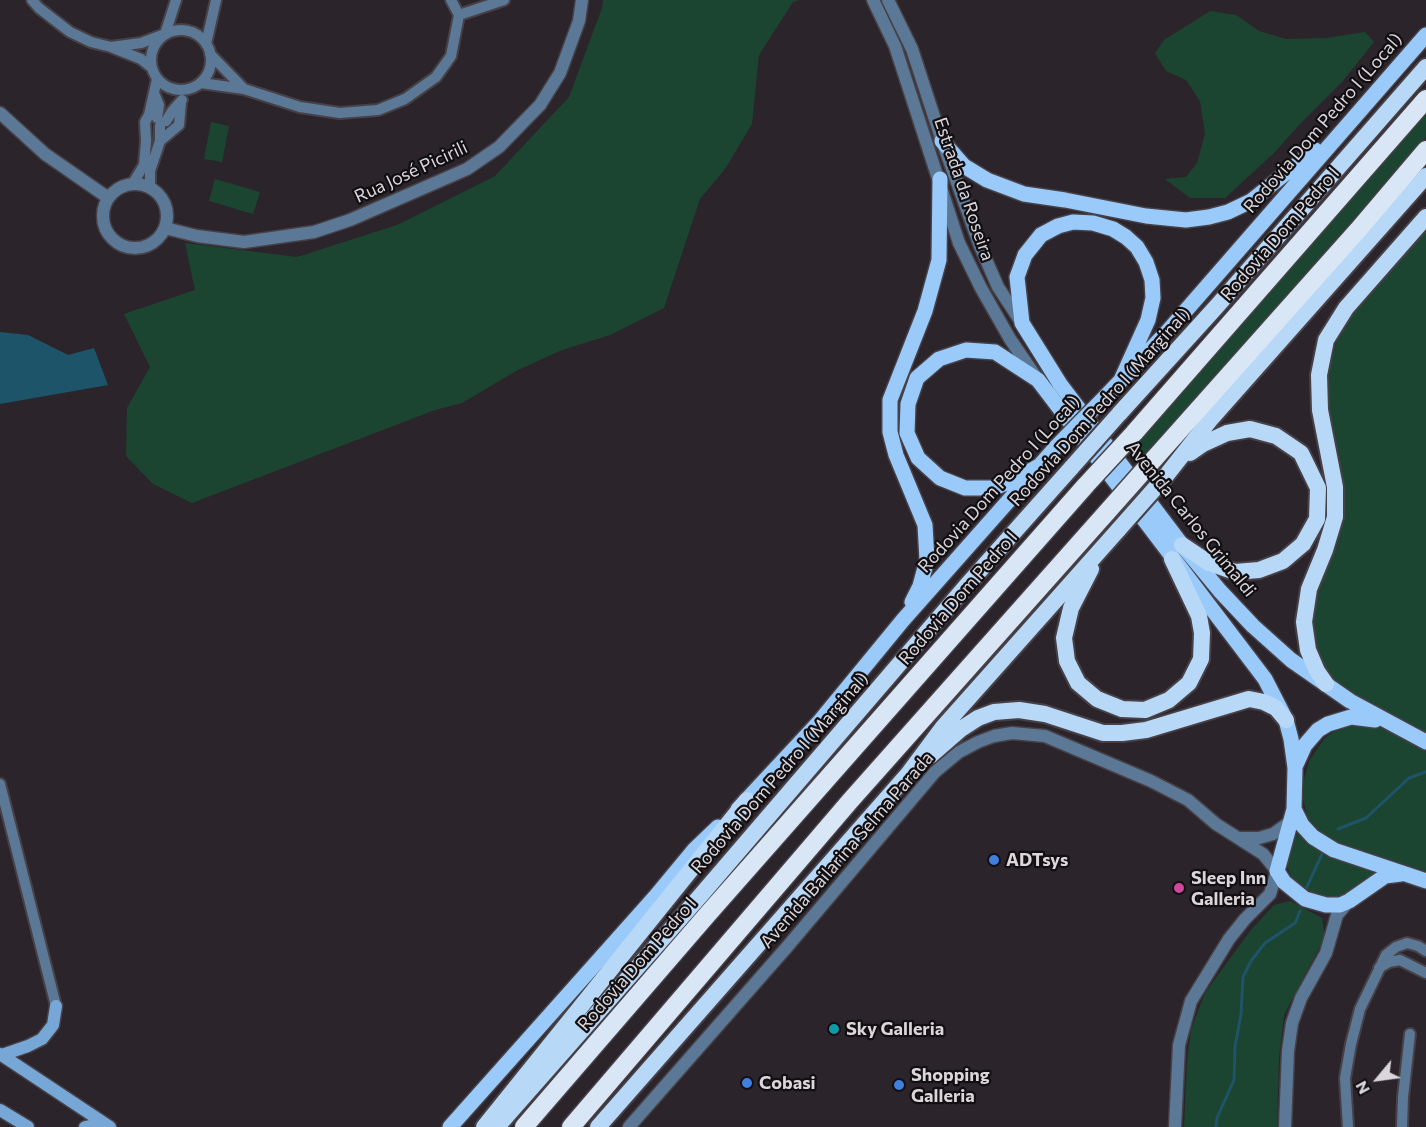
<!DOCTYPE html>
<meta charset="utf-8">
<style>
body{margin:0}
#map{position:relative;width:1426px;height:1127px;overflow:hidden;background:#2b252b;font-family:Commissioner,sans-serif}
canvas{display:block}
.north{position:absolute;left:1348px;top:1049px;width:60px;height:60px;-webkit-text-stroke:4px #120f12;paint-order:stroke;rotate:241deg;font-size:16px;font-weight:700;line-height:24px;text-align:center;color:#dad6da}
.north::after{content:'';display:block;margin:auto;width:21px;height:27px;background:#dad6da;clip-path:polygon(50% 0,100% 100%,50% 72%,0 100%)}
</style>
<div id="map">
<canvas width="1426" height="1127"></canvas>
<div class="north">N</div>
</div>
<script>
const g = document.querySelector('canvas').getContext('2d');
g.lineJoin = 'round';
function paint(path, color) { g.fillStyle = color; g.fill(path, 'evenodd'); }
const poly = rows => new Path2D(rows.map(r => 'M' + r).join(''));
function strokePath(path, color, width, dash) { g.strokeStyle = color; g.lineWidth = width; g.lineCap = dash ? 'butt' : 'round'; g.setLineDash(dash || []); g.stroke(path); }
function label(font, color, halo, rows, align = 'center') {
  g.font = font + ' Commissioner,sans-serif'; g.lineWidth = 4.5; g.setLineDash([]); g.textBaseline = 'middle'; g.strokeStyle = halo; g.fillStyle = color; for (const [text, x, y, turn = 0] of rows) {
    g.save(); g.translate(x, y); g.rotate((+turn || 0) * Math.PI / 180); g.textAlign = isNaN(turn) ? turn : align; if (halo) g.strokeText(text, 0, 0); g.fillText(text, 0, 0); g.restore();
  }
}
const green = poly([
 [603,0,800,0,793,2,759,55,752,124,725,169,700,199,664,308,610,335,562,350,516,371,462,403,435,410,192,503,153,484,126,456,127,408,150,367,124,314,195,290,185,243,297,257,397,225,495,176,569,97,602,8],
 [1210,11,1236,15,1259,31,1286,39,1326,38,1365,32,1374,42,1342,82,1301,123,1274,153,1225,198,1190,198,1165,179,1186,177,1197,163,1205,134,1200,101,1186,80,1166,71,1155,53,1164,40],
 [1426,112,1426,137,1163,436,1137,461,1127,451,1192,381],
 [211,122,229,126,222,162,204,159],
 [215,179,260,192,253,214,209,201],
 [1426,216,1426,736,1393,724,1317,671,1309,634,1315,592,1335,518,1336,444,1327,406,1330,366,1346,308],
 [1355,724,1380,726,1426,749,1426,874,1335,846,1316,831,1307,816,1303,799,1304,780,1309,761,1325,738,1339,728],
 [1299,827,1386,871,1348,895,1330,899,1312,896,1292,881,1288,868,1287,864],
 [1290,901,1322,918,1325,937,1284,1015,1279,1058,1277,1127,1184,1127,1187,1062,1191,1030,1205,993,1250,931,1274,905]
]);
const water = poly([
 [0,332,28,335,68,355,94,348,108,385,0,404]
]);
const stream = poly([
 [1338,829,1366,818,1409,778,1426,772],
 [1306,889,1322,854],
 [1216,1127,1217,1118,1234,1080,1235,1047,1241,1014,1243,977,1251,961,1265,943,1295,923,1300,911]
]);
const minor = poly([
 [32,0,39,8,70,32,91,42,111,47],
 [459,15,504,0],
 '151 60a30 30 0 1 1 60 0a30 30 0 1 1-60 0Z',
 [206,44,216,0],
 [151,67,141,59,111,47,141,43,165,34,176,0],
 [201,83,244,89,210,54],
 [244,89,300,107,340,113,378,110,405,99,436,77,451,56,459,15,451,0],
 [155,95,159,105,157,118],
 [166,121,173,110,182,100],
 [160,141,179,125,181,102],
 [133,183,144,165,146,141,145,122,149,115,157,79],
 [150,187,150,171,160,141,160,126],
 [0,784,56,1006],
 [1379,968,1389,962,1400,960,1426,973],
 [1348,1127,1345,1078,1351,1044,1360,1009,1386,955,1396,947,1407,943,1418,946,1426,951],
 [1402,1127,1403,1097,1410,1034]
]);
const tertiary = poly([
 [873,0,895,46,959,243,981,288,1010,339,1036,377],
 [888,0,912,49,942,141,980,246,998,287,1021,322],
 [0,113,45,154,107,197],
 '103 216a32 32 0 1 1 64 0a32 32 0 1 1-64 0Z',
 [165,228,197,236,244,242,314,232,350,220,467,169,499,147,540,105,560,73,579,21,582,0],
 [1240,838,1259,838,1273,834,1291,821],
 [629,1127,787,947,935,772,959,752,978,742,994,736,1012,733,1045,736,1151,781,1188,800,1216,824,1263,854,1277,871,1270,894,1245,919,1229,939,1191,1001,1179,1045,1175,1127],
 [1285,1127,1288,1051,1292,1023,1301,998,1326,953,1337,915,1348,902]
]);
const secondary = poly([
 [0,1054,110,1127],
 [2,1055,28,1046,42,1039,53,1025,56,1006],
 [0,1110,28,1127],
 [85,1127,104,1123]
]);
const primary = poly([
 [942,141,964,166,987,180,1024,194,1065,200,1146,216,1186,220,1209,217,1228,212,1251,201,1315,150],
 [1121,380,1148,320,1153,298,1152,280,1146,262,1137,247,1126,237,1113,229,1093,223,1073,222,1058,226,1041,235,1025,255,1017,277,1022,323,1060,384,1182,545,1220,591,1253,626,1291,660,1350,701,1426,742],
 [1106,396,1168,331,1426,35],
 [1037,467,1016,479,994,488,965,488,940,478,918,458,907,433,908,404,917,378,939,359,966,350,995,352,1038,380,1265,679,1286,720,1291,739,1295,768,1294,809,1302,825,1313,837,1334,850,1426,881],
 [912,602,920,586,927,560,925,525,896,455,890,432,890,400,925,311,939,260,940,179],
 [1295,767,1305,745,1318,730,1328,724,1351,717,1375,720],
 [738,809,820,721,903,620,1057,446],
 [1294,809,1277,871,1284,882,1305,899,1326,905,1340,905,1349,901,1385,876,1401,874],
 [450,1127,655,897,694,850,718,827]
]);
const trunk = poly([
 [1119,414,1217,306,1426,67],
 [1165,477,1210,420,1426,176],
 [1182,545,1209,563,1235,572,1259,570,1283,561,1303,544,1317,519,1318,488,1301,453,1276,436,1250,429,1227,433,1203,444,1190,453],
 [1091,569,1071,608,1064,638,1067,661,1078,683,1097,699,1122,709,1145,710,1169,700,1189,683,1201,659,1202,633,1199,616,1172,559],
 [1326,684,1317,671,1308,650,1304,622,1309,589,1325,550,1335,517,1335,487,1320,410,1319,375,1326,340,1346,308,1426,217],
 [930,756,961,729,978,718,994,712,1019,710,1045,714,1103,733,1122,733,1146,730,1249,699,1264,702,1276,708,1286,720],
 [484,1127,747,800],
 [497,1127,701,895,967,585,1072,467],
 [598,1127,908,774,943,727,1119,529]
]);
const motorway = poly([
 [1134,433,1426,99],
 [1154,459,1358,230,1426,150],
 [524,1127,707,915,1086,485],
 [571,1127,850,801,1107,512]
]);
const primaryBridge = poly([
 [1057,446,1106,396]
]);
const trunkBridge = poly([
 [1072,467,1119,414],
 [1119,529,1165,477]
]);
const motorwayBridge = poly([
 [1086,485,1134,433],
 [1107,512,1154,459]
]);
const markers = [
 [994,860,6,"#3f7fe0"],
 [1179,888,6,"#d1479c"],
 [834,1029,6,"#0f9aa8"],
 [747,1083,6,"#3f7fe0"],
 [899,1085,6,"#3f7fe0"]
];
const streetNames = [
 ["Rodovia Dom Pedro I (Local)",1323,123,-49],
 ["Rua José Picirili",411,172,-25],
 ["Estrada da Roseira",964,189,71],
 ["Rodovia Dom Pedro I",1280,234,-49],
 ["Rodovia Dom Pedro I (Marginal)",1100,407,-48],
 ["Rodovia Dom Pedro I (Local)",999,484,-48],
 ["Avenida Carlos Grimaldi",1191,519,51],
 ["Rodovia Dom Pedro I",958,598,-49],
 ["Rodovia Dom Pedro I (Marginal)",780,773,-49],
 ["Avenida Bailarina Selma Parada",847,850,-49],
 ["Rodovia Dom Pedro I",637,964,-49]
];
const poiNames = [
 ["ADTsys",1006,860],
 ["Sleep Inn",1191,878],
 ["Galleria",1191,899],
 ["Sky Galleria",846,1029],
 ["Shopping",911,1075],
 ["Galleria",911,1096],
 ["Cobasi",759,1083]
];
paint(green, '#1b4530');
paint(water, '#1e5469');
strokePath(stream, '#1e5469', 3);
strokePath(minor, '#474147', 14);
strokePath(tertiary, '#474147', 15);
strokePath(secondary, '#474147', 15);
strokePath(primary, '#474147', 18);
strokePath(trunk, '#474147', 20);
strokePath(motorway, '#474147', 21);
strokePath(minor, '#5b7996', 10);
strokePath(tertiary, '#5b7996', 12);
strokePath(secondary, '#77a7d6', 12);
strokePath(primary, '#99cafa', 15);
strokePath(trunk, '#b8d8f8', 16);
strokePath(motorway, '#d8e6f5', 18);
strokePath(primaryBridge, '#474147', 18, []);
strokePath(trunkBridge, '#474147', 20, []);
strokePath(motorwayBridge, '#474147', 21, []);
strokePath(primaryBridge, '#99cafa', 15);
strokePath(trunkBridge, '#b8d8f8', 16);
strokePath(motorwayBridge, '#d8e6f5', 18);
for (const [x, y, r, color] of markers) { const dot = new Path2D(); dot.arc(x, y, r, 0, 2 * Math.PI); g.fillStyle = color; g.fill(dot); strokePath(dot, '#120f12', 2); }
label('18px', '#dad6da', '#120f12', streetNames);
label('bold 18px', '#dad6da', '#120f12', poiNames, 'left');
</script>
